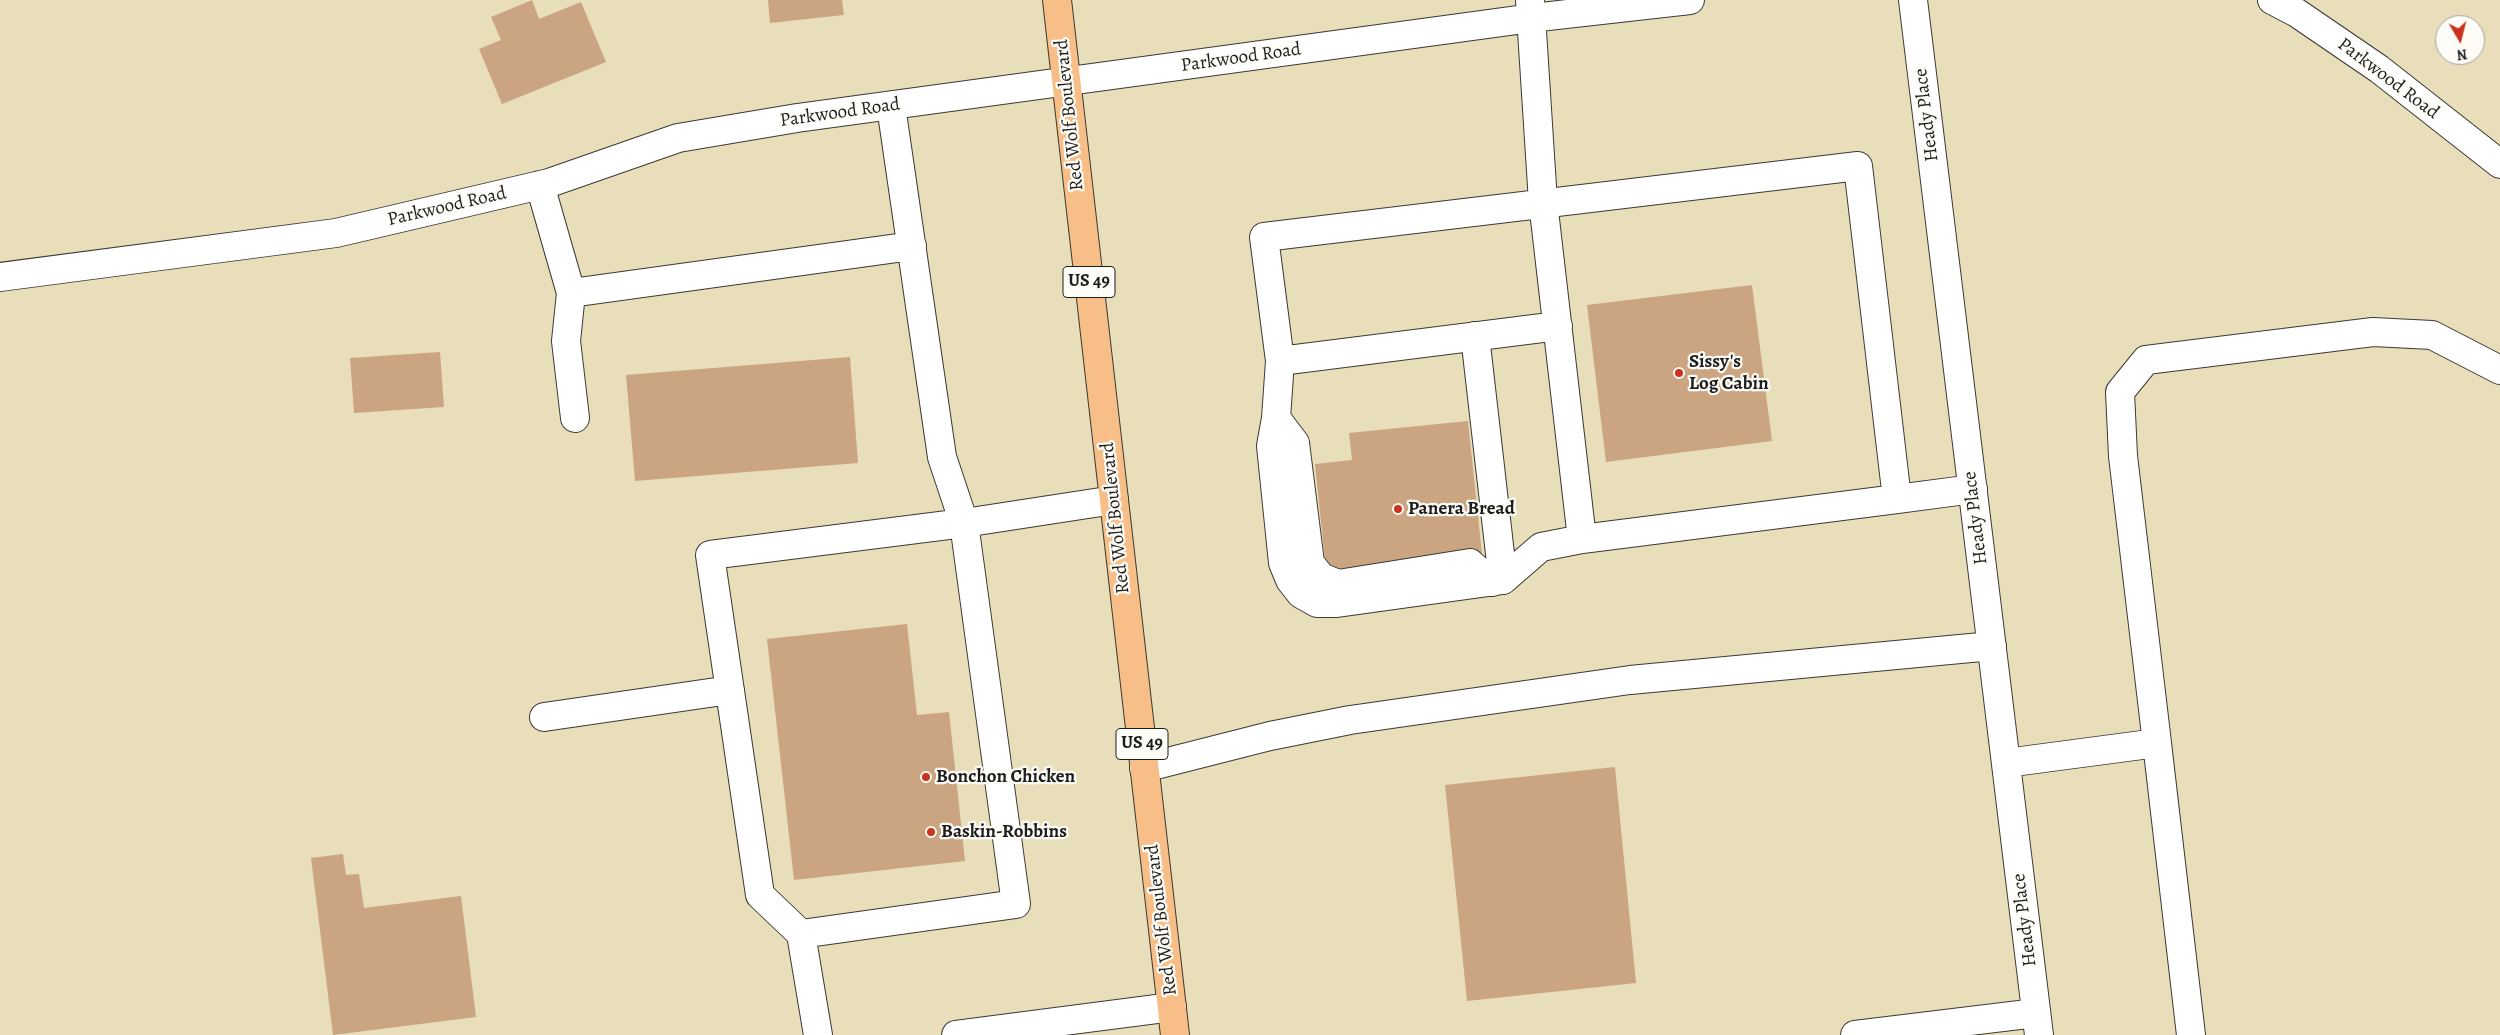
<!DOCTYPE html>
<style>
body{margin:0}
#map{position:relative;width:2500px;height:1035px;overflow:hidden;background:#e8deba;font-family:Alegreya,serif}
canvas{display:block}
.north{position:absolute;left:2435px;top:15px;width:50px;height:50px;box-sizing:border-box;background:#fdfcf7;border:1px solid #a3a29f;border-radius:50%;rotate:172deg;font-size:14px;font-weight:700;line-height:20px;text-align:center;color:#1c1c1c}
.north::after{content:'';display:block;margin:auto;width:18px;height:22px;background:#c8321e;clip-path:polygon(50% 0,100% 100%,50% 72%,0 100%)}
</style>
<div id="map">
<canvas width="2500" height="1035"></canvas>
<div class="north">N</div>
</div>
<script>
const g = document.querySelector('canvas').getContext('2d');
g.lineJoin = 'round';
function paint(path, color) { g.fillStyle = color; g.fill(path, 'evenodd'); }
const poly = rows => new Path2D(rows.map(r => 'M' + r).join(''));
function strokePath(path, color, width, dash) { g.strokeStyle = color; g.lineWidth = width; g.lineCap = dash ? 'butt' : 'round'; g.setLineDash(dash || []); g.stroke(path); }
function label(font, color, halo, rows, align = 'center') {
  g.font = font + ' Alegreya,serif'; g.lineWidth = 4.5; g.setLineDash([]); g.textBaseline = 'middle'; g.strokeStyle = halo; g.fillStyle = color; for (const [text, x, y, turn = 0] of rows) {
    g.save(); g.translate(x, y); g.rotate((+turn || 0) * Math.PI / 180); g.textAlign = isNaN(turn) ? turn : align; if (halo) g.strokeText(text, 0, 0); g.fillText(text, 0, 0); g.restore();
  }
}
const building = poly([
 [532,0,539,19,581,2,606,62,502,104,479,49,501,40,491,17],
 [768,0,842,0,844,15,770,23],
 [1752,285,1772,441,1606,462,1587,305],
 [440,352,444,407,354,413,350,358],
 [850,357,858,463,635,481,626,375],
 [1468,421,1482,554,1326,570,1315,464,1352,460,1349,433],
 [907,624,917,715,949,712,965,861,794,880,767,639],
 [1615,767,1636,983,1467,1001,1445,785],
 [343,854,346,875,359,874,364,908,461,896,476,1017,333,1035,311,858]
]);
const minor = poly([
 [1530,0,1543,202,1582,539],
 [1913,0,2039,1035],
 [2272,0,2297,13,2379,69,2500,164],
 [540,185,571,293,566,341,575,418],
 [0,277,336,233,549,183,678,138,797,118,1532,18,1690,0],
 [571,293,912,246],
 [1475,336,1503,580],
 [1280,361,1558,326],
 [1276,418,1295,443,1310,563,1321,577,1338,584,1470,563,1492,582],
 [1897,499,1858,166,1264,237,1280,361,1276,418,1271,446,1283,563,1290,580,1301,594,1317,603,1337,603,1503,580,1541,547,1582,539,1897,499,1973,489],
 [544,717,730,690],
 [2157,743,2191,1035],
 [2006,763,2157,743,2123,456,2120,392,2146,360,2373,332,2432,335,2500,370],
 [1144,768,1270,736,1350,720,1630,680,1992,646],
 [801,934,760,895,710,555,964,523,1114,500],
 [818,1035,801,934,1016,904,964,523,942,457,891,106],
 [956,1035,1172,1007],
 [1855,1035,2036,1013]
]);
const highway = poly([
 [1057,0,1175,1035]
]);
const markers = [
 [1679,373,5,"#c8321e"],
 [1398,509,5,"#c8321e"],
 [926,777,5,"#c8321e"],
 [931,832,5,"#c8321e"]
];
const shields = [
 [1089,282,52],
 [1142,744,52]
];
const shieldNames = [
 ["US 49",1089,282],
 ["US 49",1142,744]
];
const streetNames = [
 ["Parkwood Road",1241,58,-8],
 ["Parkwood Road",2388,79,37],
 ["Parkwood Road",840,113,-8],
 ["Red Wolf Boulevard",1070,115,-96],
 ["Heady Place",1927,115,-97],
 ["Parkwood Road",447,207,-13],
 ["Red Wolf Boulevard",1116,518,-96],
 ["Heady Place",1976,518,-97],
 ["Red Wolf Boulevard",1162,920,-97],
 ["Heady Place",2025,920,-97]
];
const poiNames = [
 ["Sissy's",1689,362],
 ["Log Cabin",1689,384],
 ["Panera Bread",1408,509],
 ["Bonchon Chicken",936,777],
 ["Baskin-Robbins",941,832]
];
paint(building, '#cba581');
strokePath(minor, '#3b3934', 30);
strokePath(highway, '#3b3934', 30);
strokePath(minor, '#fff', 28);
strokePath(highway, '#f7be87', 28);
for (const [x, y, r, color] of markers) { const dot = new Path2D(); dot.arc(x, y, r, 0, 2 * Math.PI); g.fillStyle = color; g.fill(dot); strokePath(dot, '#fdfcf7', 2); }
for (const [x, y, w] of shields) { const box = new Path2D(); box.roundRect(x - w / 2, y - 15.5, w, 31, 4); g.fillStyle = '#fdfcf7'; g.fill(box); strokePath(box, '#1c1c1c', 1); }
label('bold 18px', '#1c1c1c', null, shieldNames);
label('19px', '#1c1c1c', '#fdfcf7', streetNames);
label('bold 19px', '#1c1c1c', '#fdfcf7', poiNames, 'left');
</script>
